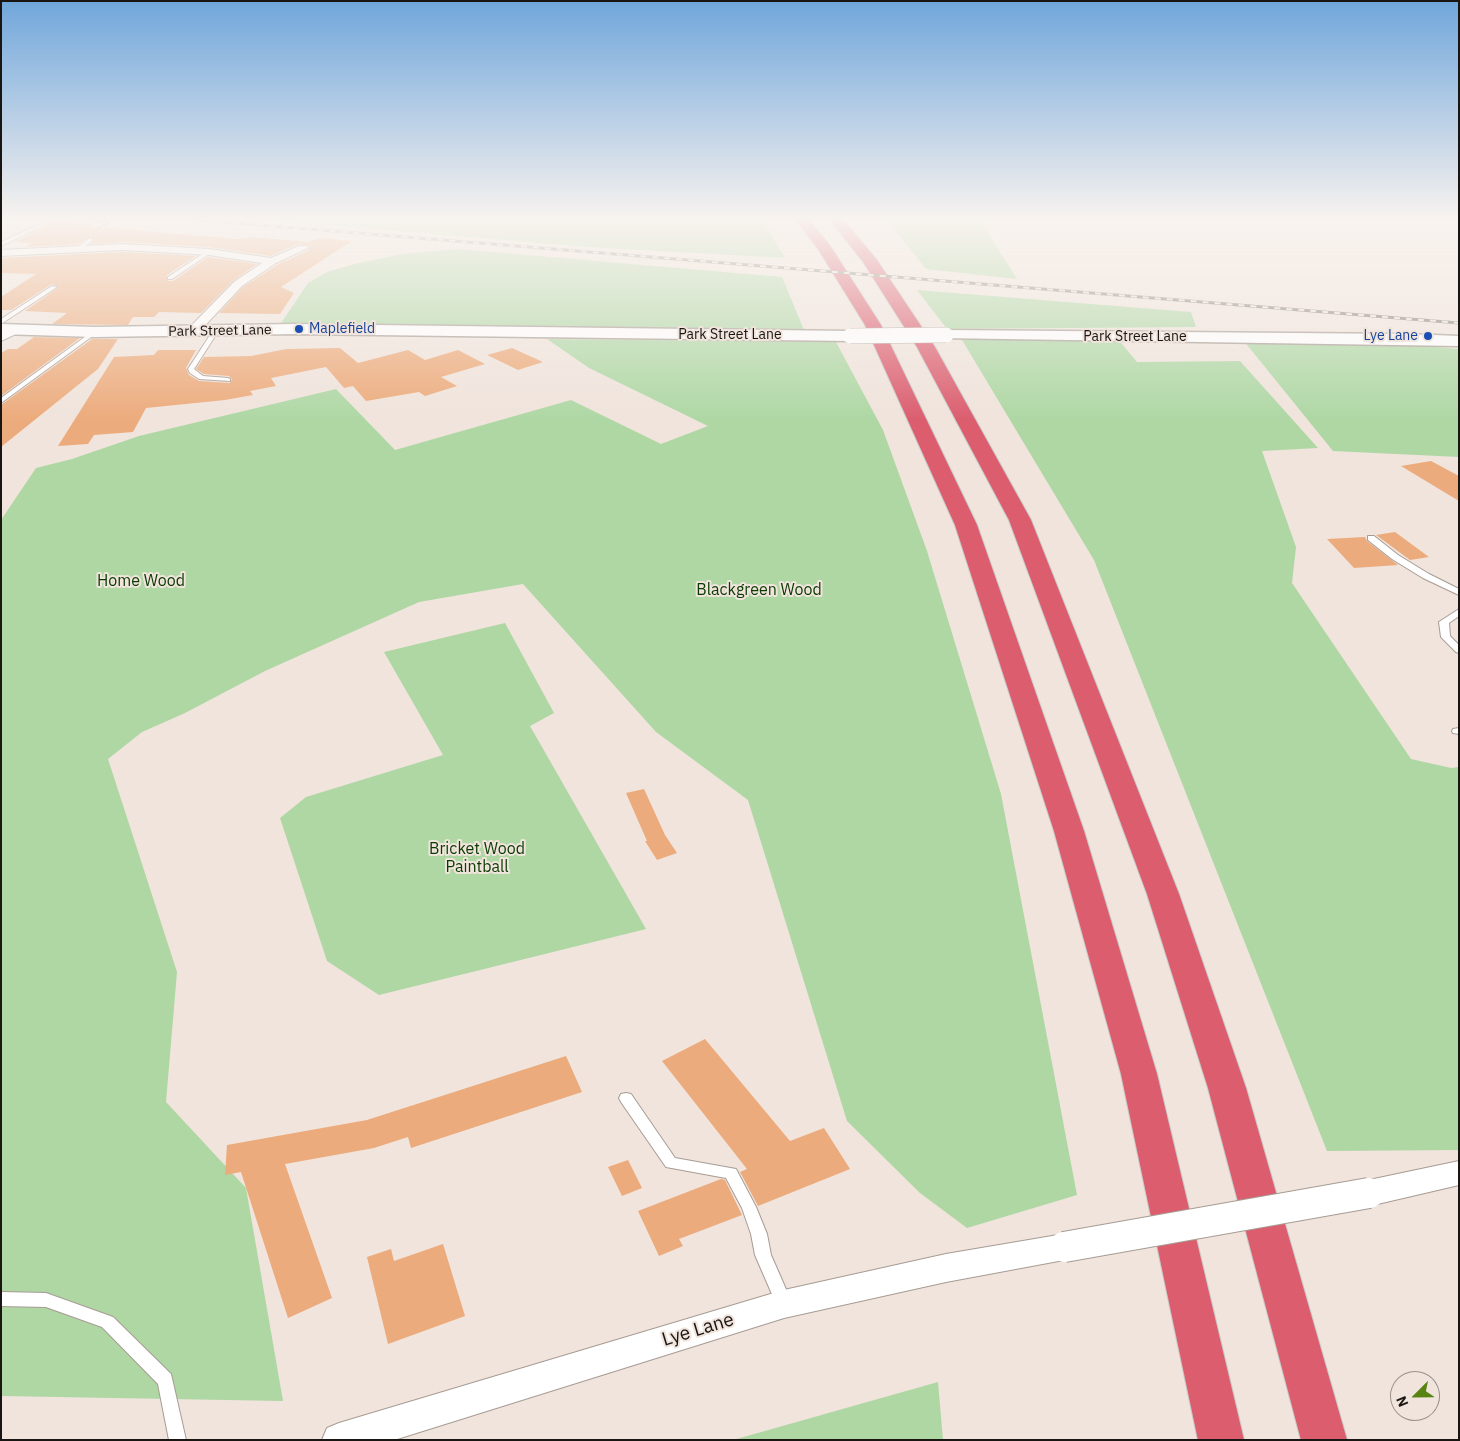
<!DOCTYPE html>
<style>
body{margin:0}
#map{position:relative;width:1460px;height:1441px;overflow:hidden;background:#f0e4dc;font-family:"IBM Plex Sans",sans-serif}
canvas{display:block}
.frame{position:absolute;inset:0;border:2px solid #191512;pointer-events:none}
.north{position:absolute;left:1390px;top:1371px;width:50px;height:50px;box-sizing:border-box;background:#f0e4dc;border:1px solid #9a918b;border-radius:50%;rotate:247deg;font-size:14px;font-weight:700;line-height:20px;text-align:center;color:#191512}
.north::after{content:'';display:block;margin:auto;width:18px;height:22px;background:#578412;clip-path:polygon(50% 0,100% 100%,50% 72%,0 100%)}
</style>
<div id="map">
<canvas width="1460" height="1441"></canvas>
<div class="frame"></div>
<div class="north">N</div>
</div>
<script>
const g = document.querySelector('canvas').getContext('2d');
g.lineJoin = 'round';
function paint(path, color) { g.fillStyle = color; g.fill(path, 'evenodd'); }
const poly = rows => new Path2D(rows.map(r => 'M' + r).join(''));
function strokePath(path, color, width, dash) { g.strokeStyle = color; g.lineWidth = width; g.lineCap = dash ? 'butt' : 'round'; g.setLineDash(dash || []); g.stroke(path); }
function label(font, color, halo, rows, align = 'center') {
  g.font = font + ' "IBM Plex Sans",sans-serif'; g.lineWidth = 4; g.setLineDash([]); g.textBaseline = 'middle'; g.strokeStyle = halo; g.fillStyle = color; for (const [text, x, y, turn = 0] of rows) {
    g.save(); g.translate(x, y); g.rotate((+turn || 0) * Math.PI / 180); g.textAlign = isNaN(turn) ? turn : align; if (halo) g.strokeText(text, 0, 0); g.fillText(text, 0, 0); g.restore();
  }
}
const green = poly([
 [250,219,762,219,785,258,588,247],
 [886,219,979,219,1017,279,926,269],
 [458,249,782,277,804,330,644,327,490,329,281,323,308,283,327,272,354,264,402,254],
 [917,290,1191,312,1196,327,947,329],
 [547,339,836,342,883,430,927,551,1001,794,1077,1195,967,1228,920,1193,847,1121,748,800,656,732,523,584,419,602,265,671,185,713,142,732,108,759,177,972,166,1102,246,1188,283,1401,1,1396,1,520,36,468,72,459,139,436,336,389,395,450,571,400,661,444,708,426,589,368],
 [1118,339,1137,362,1240,361,1318,448,1262,451,1296,547,1292,583,1411,759,1451,768,1459,767,1459,1150,1327,1151,1094,560,962,340],
 [1243,340,1371,341,1459,349,1459,457,1333,451],
 [505,623,554,713,530,726,646,929,379,995,327,961,280,818,306,797,443,755,384,652],
 [938,1382,943,1440,733,1440]
]);
const building = poly([
 [58,221,92,224,89,226,238,239,252,237,309,242,319,238,352,241,281,287,294,293,280,314,219,313,243,287,277,265,309,250,309,245,298,244,271,256,209,247,122,242,92,244,94,239,91,236,78,244,25,247,33,243,15,242],
 [122,252,196,256,167,275,168,281,173,281,208,257,257,264,233,281,201,313,159,312,154,317,133,317,128,325,52,324,67,313,25,311,59,287,52,284,11,310,1,310,1,297,36,274,1,273,1,258],
 [34,337,80,338,1,396,1,353,8,349,17,349],
 [92,339,118,339,98,369,1,447,1,405],
 [340,348,358,363,408,350,425,360,458,350,485,364,441,377,457,386,425,396,419,392,366,401,353,386,344,388,326,367,271,378,276,386,250,391,253,395,225,400,146,408,133,432,94,435,88,444,58,446,114,357,154,355,158,350,196,350,186,368,189,375,199,381,230,383,232,379,229,376,204,374,196,369,204,357,251,356,286,349],
 [512,348,543,362,518,370,487,355],
 [1431,461,1459,476,1459,501,1401,466],
 [1395,532,1429,557,1410,560,1376,535],
 [1365,537,1367,541,1398,565,1354,568,1327,539],
 [644,789,665,835,677,853,657,860,645,841,647,841,626,793],
 [705,1039,790,1141,824,1128,850,1169,758,1206,740,1172,747,1169,662,1061],
 [566,1056,582,1092,411,1148,408,1137,374,1148,285,1164,332,1298,288,1318,241,1172,225,1175,227,1145,367,1120],
 [628,1160,642,1188,622,1196,608,1167],
 [721,1179,725,1180,742,1215,679,1239,683,1246,659,1256,638,1211],
 [443,1244,465,1316,388,1344,367,1257,391,1249,394,1261]
]);
const path = poly([
 [71,219,110,222,97,229]
]);
const service = poly([
 [51,219,58,219,1,246,1,242,51,219],
 [90,238,92,239,92,241,80,250,76,250,76,248,90,238],
 [207,251,212,252,172,279,168,279,168,277,207,251],
 [52,286,57,287,1,324,1,319,52,286],
 [214,329,219,330,194,369,203,376,228,378,230,379,230,381,199,379,190,373,188,369,214,329],
 [93,331,98,332,1,403,1,398,93,331],
 [1368,536,1374,536,1398,555,1429,574,1459,589,1459,595,1423,578,1392,559,1368,540,1368,536],
 [1459,609,1459,616,1449,623,1450,636,1459,645,1459,653,1456,652,1441,637,1439,622,1459,609],
 [1459,728,1459,734,1453,733,1452,731,1453,729,1459,728],
 [626,1093,631,1094,675,1158,736,1169,756,1207,767,1234,771,1255,792,1303,790,1308,784,1310,778,1308,755,1255,751,1234,742,1208,726,1178,666,1167,621,1102,619,1098,621,1094,626,1093],
 [1,1292,46,1293,113,1317,171,1374,186,1440,169,1440,158,1384,102,1327,46,1307,1,1306,1,1292]
]);
const minor = poly([
 [122,244,209,249,271,258,299,246,307,246,308,248,276,263,242,286,197,334,193,335,187,331,189,328,234,282,262,263,209,255,122,250,1,256,1,250,122,244],
 [14,326,20,330,18,333,1,341,1,332,14,326],
 [1459,1161,1459,1185,1369,1206,1359,1202,1354,1193,1359,1184,1369,1180,1459,1161],
 [1064,1234,1075,1237,1079,1247,1075,1257,1064,1260,946,1282,784,1318,394,1440,322,1440,327,1428,339,1423,784,1290,946,1254,1064,1234]
]);
const tertiary = poly([
 [1,324,95,327,296,324,850,331,856,333,858,336,856,339,850,341,296,334,95,337,1,334,1,324],
 [946,330,1409,334,1459,336,1459,346,940,338,938,335,940,332,946,330]
]);
const motorway = poly([
 [795,219,809,219,831,247,881,325,977,525,1084,831,1157,1074,1244,1440,1198,1440,1121,1074,1054,831,955,525,865,325,818,249,795,219],
 [829,219,843,219,877,260,935,347,1031,520,1179,894,1246,1088,1347,1440,1301,1440,1208,1088,1147,894,1009,520,917,347,863,262,829,219]
]);
const rail = poly([
 [186,219,1459,323]
]);
const minorBridge = poly([
 [1064,1247,1369,1193]
]);
const tertiaryBridge = poly([
 [850,336,946,335]
]);
const markers = [
 [299,329,5,"#1a4fb4"],
 [1428,336,5,"#1a4fb4"]
];
const farTransitnames = [
 ["Maplefield",309,329],
 ["Lye Lane",1418,336,"right"]
];
const farStreetnames = [
 ["Park Street Lane",220,331,-1],
 ["Park Street Lane",730,335],
 ["Park Street Lane",1135,337]
];
const parkNames = [
 ["Home Wood",141,581],
 ["Blackgreen Wood",759,590],
 ["Bricket Wood",477,849],
 ["Paintball",477,867]
];
const nearStreetnames = [
 ["Lye Lane",698,1330,-17]
];
paint(green, '#aed7a4');
paint(building, '#ecab7c');
strokePath(service, '#a79c94', 2);
strokePath(minor, '#a79c94', 2);
strokePath(tertiary, '#a79c94', 3);
strokePath(motorway, '#c8c7c6', 2);
strokePath(path, '#867e78', 2, [3, 1]);
paint(service, '#fff');
paint(minor, '#fff');
paint(tertiary, '#fff');
paint(motorway, '#db5d6e');
strokePath(rail, '#8a827c', 3);
strokePath(rail, '#f0e4dc', 2, [6]);
strokePath(minorBridge, '#a79c94', 32, []);
strokePath(tertiaryBridge, '#a79c94', 16, []);
strokePath(minorBridge, '#fff', 30);
strokePath(tertiaryBridge, '#fff', 15);
const sky = g.createLinearGradient(0, 0, 0, 421);
sky.addColorStop(0, '#70a6db');
sky.addColorStop(0.52, '#f8f3ef');
sky.addColorStop(1, '#f8f3ef00');
g.fillStyle = sky;
g.fillRect(0, 0, 1460, 421);
for (const [x, y, r, color] of markers) { const dot = new Path2D(); dot.arc(x, y, r, 0, 2 * Math.PI); g.fillStyle = color; g.fill(dot); strokePath(dot, '#f0e4dc', 2); }
label('14px', '#164399', '#f0e4dc', farTransitnames, 'left');
label('14px', '#191512', '#f0e4dc', farStreetnames);
label('16px', '#0a3b00', '#f0e4dc', parkNames);
label('19px', '#191512', '#f0e4dc', nearStreetnames);
</script>
